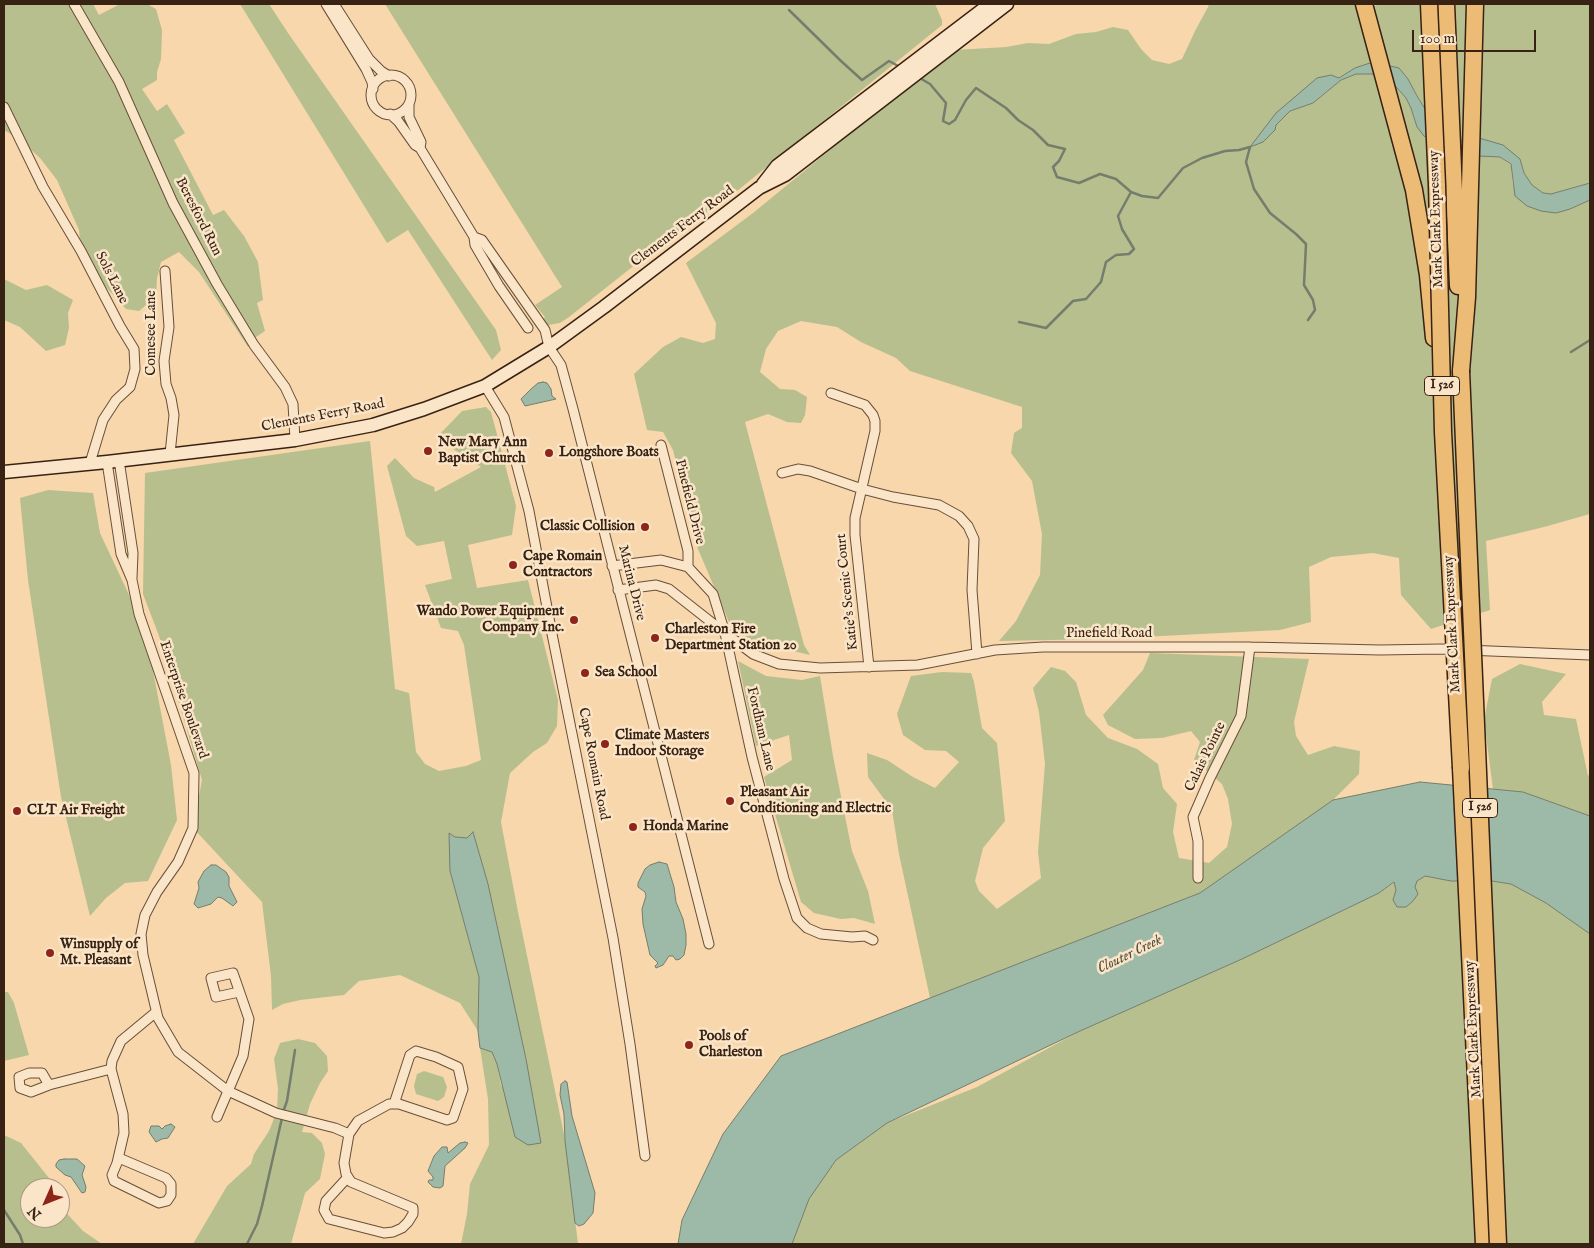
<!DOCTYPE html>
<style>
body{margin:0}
#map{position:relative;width:1594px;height:1248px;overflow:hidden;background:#f7d7ab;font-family:"IM FELL English",serif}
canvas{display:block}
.frame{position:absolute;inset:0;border:5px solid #382213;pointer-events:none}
.north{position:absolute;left:20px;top:1178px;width:50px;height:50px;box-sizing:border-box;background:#fae5c8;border:1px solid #ac9780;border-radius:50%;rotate:226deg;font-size:14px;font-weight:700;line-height:20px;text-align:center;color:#382213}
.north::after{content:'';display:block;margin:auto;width:18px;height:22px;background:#8f2418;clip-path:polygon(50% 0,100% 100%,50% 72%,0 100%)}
.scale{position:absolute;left:1412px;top:30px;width:124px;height:22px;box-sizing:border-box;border:2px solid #382213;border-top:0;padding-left:6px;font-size:15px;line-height:18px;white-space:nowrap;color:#382213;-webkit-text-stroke:4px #fae5c8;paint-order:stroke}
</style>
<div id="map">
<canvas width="1594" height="1248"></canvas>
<div class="frame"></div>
<div class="north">N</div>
<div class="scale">100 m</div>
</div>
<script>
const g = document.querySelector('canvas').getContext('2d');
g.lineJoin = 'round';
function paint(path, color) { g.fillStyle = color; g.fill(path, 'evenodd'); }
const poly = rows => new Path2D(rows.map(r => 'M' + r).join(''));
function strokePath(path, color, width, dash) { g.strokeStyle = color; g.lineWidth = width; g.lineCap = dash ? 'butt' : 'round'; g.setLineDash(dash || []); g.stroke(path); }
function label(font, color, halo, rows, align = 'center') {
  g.font = font + ' "IM FELL English",serif'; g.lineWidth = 5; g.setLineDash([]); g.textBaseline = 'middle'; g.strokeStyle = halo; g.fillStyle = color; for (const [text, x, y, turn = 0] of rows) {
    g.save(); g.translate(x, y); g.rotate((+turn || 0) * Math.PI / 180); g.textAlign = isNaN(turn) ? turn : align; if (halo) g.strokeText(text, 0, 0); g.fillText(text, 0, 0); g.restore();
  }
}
const green = poly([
 [4,4,93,4,99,15,120,4,147,4,156,9,162,30,161,59,157,72,157,80,142,89,157,111,167,104,185,133,174,140,213,215,224,210,244,236,258,262,263,300,257,303,265,331,256,337,248,347,199,272,179,252,161,262,157,278,156,297,139,311,126,309,93,273,81,251,79,230,57,180,40,158,19,139,4,130],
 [240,4,269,4,288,33,496,330,501,350,492,360,408,230,387,243],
 [385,4,935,4,942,20,942,25,737,191,655,249,569,317,560,323,548,325,542,320,545,317,535,305,562,287],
 [1209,4,1359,4,1371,7,1380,4,1590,4,1590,183,1551,194,1543,193,1532,185,1524,173,1520,159,1459,141,1438,130,1417,96,1408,79,1399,69,1373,62,1355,68,1339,78,1317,78,1276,125,1290,111,1313,103,1341,80,1356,74,1376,74,1390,80,1406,98,1411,108,1417,127,1475,155,1500,157,1511,165,1513,186,1570,209,1590,200,1590,514,1544,527,1486,541,1490,610,1431,629,1401,595,1399,558,1373,553,1331,557,1309,567,1311,622,1280,630,1102,639,999,641,1016,621,1040,575,1042,534,1032,481,1011,453,1014,433,1022,428,1022,407,910,371,896,358,861,342,837,327,801,321,778,331,766,349,760,372,780,389,795,390,807,397,805,415,801,423,787,422,768,414,745,422,804,645,810,655,746,640,729,622,698,549,673,450,663,432,647,430,634,374,663,347,681,337,703,343,715,339,716,323,686,263,753,213,946,55,954,50,1006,47,1028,43,1049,44,1076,34,1096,32,1113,27,1128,30,1141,49,1152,60,1169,64,1182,59,1195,31,1208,7],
 [4,279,26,290,47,285,73,300,68,313,69,328,65,345,46,351,20,327,4,320],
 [486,407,491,412,516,506,512,535,468,545,477,588,528,580,558,700,557,726,547,743,533,752,510,773,501,822,518,912,566,1144,578,1244,461,1244,467,1214,470,1184,489,1145,488,1099,480,1048,492,1052,497,1064,501,1085,540,1142,526,1059,488,884,473,832,467,838,455,837,450,834,450,871,479,977,478,1031,460,1003,400,975,359,981,344,995,300,1000,283,1004,272,1010,271,976,262,902,193,828,202,780,159,636,143,594,145,473,370,441,395,689,409,693,416,752,425,764,439,771,466,766,481,760,464,645,458,631,441,628,425,585,452,579,444,541,417,546,406,536,387,466,395,458,414,478,434,487,435,492,481,467,444,443,440,434,462,411],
 [48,490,93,493,100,533,145,629,171,765,177,820,148,881,125,883,106,898,90,916,61,797,28,580,20,498],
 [1150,653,1309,659,1294,722,1296,736,1308,755,1334,746,1360,751,1359,774,1333,800,1200,893,930,998,899,854,892,810,868,777,867,753,887,760,913,777,935,788,959,762,946,751,925,750,903,735,897,714,911,676,942,672,971,673,974,682,982,728,997,743,1005,821,983,848,975,881,979,891,997,909,1041,878,1038,852,1045,764,1039,712,1033,688,1051,667,1065,671,1076,682,1086,715,1108,738,1137,749,1158,764,1163,788,1177,804,1173,832,1179,858,1209,863,1227,847,1232,824,1228,799,1222,784,1194,760,1200,742,1191,731,1162,738,1135,739,1108,725,1103,715,1143,670],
 [738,661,766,676,802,680,820,676,833,756,852,851,868,891,875,924,854,918,841,919,814,913,801,902,764,777,792,760,789,735,756,746],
 [1520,664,1566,674,1542,702,1544,715,1576,719,1588,776,1590,774,1590,816,1523,792,1493,789,1484,720,1492,679],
 [1425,876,1451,881,1492,881,1511,884,1546,903,1590,934,1590,1244,792,1244,809,1199,836,1160,887,1123,977,1087,1080,1031,1242,959,1379,893,1395,882,1396,890,1393,900,1415,887,1417,881],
 [4,992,8,992,14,1003,29,1055,4,1061],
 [298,1039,315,1043,327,1056,328,1071,320,1083,310,1104,302,1132,312,1133,322,1143,325,1154,320,1179,305,1193,291,1244,193,1244,227,1186,251,1164,254,1154,269,1131,277,1111,278,1089,274,1059,280,1043],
 [424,1071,443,1077,447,1087,444,1097,438,1101,416,1094,414,1086,417,1074],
 [4,1135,21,1143,49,1178,52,1188,30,1188,30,1218,60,1218,60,1206,83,1231,102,1244,4,1244]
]);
const water = poly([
 [1373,62,1399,68,1408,79,1417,96,1438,130,1459,141,1479,138,1503,145,1520,159,1524,173,1532,185,1543,193,1551,194,1590,183,1590,200,1570,209,1556,213,1541,211,1527,206,1515,196,1511,164,1500,157,1458,155,1449,151,1441,145,1424,136,1417,127,1411,108,1406,98,1390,80,1376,74,1356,74,1341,80,1313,103,1290,111,1276,125,1275,130,1263,142,1250,147,1276,113,1317,78,1331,75,1339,78,1355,68,1373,62],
 [543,382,547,383,551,389,552,396,556,399,525,406,521,399,531,389,538,383,543,382],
 [1420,782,1523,792,1590,816,1590,934,1546,903,1511,884,1492,881,1451,881,1425,876,1417,881,1415,887,1418,894,1413,901,1406,907,1397,907,1393,900,1396,890,1394,882,1379,893,1242,959,1080,1031,887,1123,836,1160,809,1199,792,1244,678,1244,682,1220,723,1134,781,1056,1200,893,1333,800,1420,782],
 [473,832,488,884,526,1059,541,1143,528,1145,515,1137,497,1064,492,1052,480,1048,478,1031,479,977,450,871,449,833,455,837,467,838,473,832],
 [659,862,667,864,674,887,676,902,683,919,686,934,686,945,684,955,680,959,676,960,673,956,669,956,663,965,656,968,655,966,658,963,650,955,643,924,642,909,646,896,645,892,638,887,638,883,645,869,650,865,659,862],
 [211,865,216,865,226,872,229,877,229,886,237,902,233,906,222,898,218,897,211,904,198,908,194,904,199,888,198,882,204,871,211,865],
 [565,1081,567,1082,572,1116,595,1193,593,1213,584,1224,579,1226,575,1223,565,1141,564,1114,560,1095,561,1084,565,1081],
 [171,1124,175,1127,168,1138,162,1139,156,1142,149,1132,151,1126,159,1126,162,1129,165,1126,171,1124],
 [465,1142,468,1143,465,1148,445,1166,443,1186,440,1188,433,1187,428,1182,429,1180,433,1180,433,1177,428,1171,434,1156,442,1147,447,1147,448,1153,460,1143,465,1142],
 [64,1159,77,1159,85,1166,82,1175,86,1187,85,1192,82,1193,71,1177,65,1175,56,1167,56,1164,59,1160,64,1159]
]);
const stream = poly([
 [789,10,841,61,862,80,889,61,900,67],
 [918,77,930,84,946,103,943,121,949,124,955,120,966,100,976,88,1006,108,1018,120,1033,130,1048,145,1065,149,1059,161,1053,167,1057,177,1079,183,1100,174,1116,179,1131,192,1142,196,1158,198,1183,168,1202,158,1225,151,1239,150,1250,147],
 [1250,147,1246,162,1254,189,1270,213,1296,234,1306,244,1304,285,1313,300,1315,310,1308,320],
 [1019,322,1046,328,1073,301,1086,299,1101,282,1106,262,1116,255,1129,254,1134,249,1122,229,1118,216,1131,192],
 [1571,352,1590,340],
 [283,1112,287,1101,295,1050],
 [4,1210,20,1235,23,1244],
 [247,1244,257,1224,262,1206,282,1118]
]);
const minor = poly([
 [74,4,119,82,173,203,217,284,254,345,285,387,293,404,295,440],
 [326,4,366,69,372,82,373,89],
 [334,4,369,59,381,71,389,76],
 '371 95a20 20 0 1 1 40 0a20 20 0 1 1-40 0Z',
 [409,104,409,117,421,142,420,148],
 [4,107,43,187,81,251,120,326,134,349,135,369,130,387,116,400,103,420,90,463],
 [390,114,398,121,415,145,420,148,474,237,475,245,499,286,528,328],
 [474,237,482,240,545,330,549,347,561,365,573,409,709,944],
 [165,271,169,327,164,361,166,384,171,398,174,415,170,454],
 [485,386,504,417,529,511,552,634,613,938,630,1044,645,1156],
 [831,393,865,405,873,415,875,421,875,431,855,518,855,535,869,667],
 [661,445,688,551,688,567],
 [119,460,133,553,132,578],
 [107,462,121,554,132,580,139,614,194,773,193,828,178,862,157,892,145,915,141,934,143,955,158,1018,178,1052,228,1091,276,1113,335,1128,349,1134,358,1121,389,1104,399,1104,447,1120,453,1118,463,1089,458,1067,436,1057,416,1051,410,1055,394,1104],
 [782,473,798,469,810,471,862,489,893,497,939,505,959,516,968,526,974,539,972,590,977,654],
 [612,566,661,560,688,567,713,594,725,633,753,654,779,664,820,668,918,665,995,650,1043,647,1250,647,1380,650,1441,649,1590,655],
 [618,590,656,585,669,589,725,633,752,757,784,879,797,918,807,928,821,934,852,937,865,936,873,940],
 [1198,878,1198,841,1193,817,1210,778,1241,716,1250,647],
 [49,1085,42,1073,29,1073,19,1077,20,1088,31,1092,49,1085,111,1069],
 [217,1117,243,1056,249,1019,233,973,211,978,216,997,239,992],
 [119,1158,166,1178,171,1184,171,1195,167,1201,159,1203,114,1181,112,1175,117,1163,124,1133,123,1114,111,1069,112,1061,121,1041,156,1012],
 [348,1177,326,1201,324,1210,329,1219,384,1233,393,1232,402,1228,408,1222,413,1214,413,1208,351,1182,346,1174,344,1163,349,1134]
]);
const secondary = poly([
 [763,184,777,166,990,4],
 [4,472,107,462,295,440,373,425,424,409,485,386,549,347,604,307,759,188,785,175,1007,4]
]);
const motorway = poly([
 [1364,4,1414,190,1428,275,1434,338],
 [1446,4,1458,286],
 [1461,371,1467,297,1475,4],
 [1461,768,1484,1244]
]);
const motorwayBridge = poly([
 [1429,4,1437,185,1443,432,1461,768],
 [1461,371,1498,1244]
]);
const markers = [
 [428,451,5,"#8f2418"],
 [549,453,5,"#8f2418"],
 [645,527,5,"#8f2418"],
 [513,565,5,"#8f2418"],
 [574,620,5,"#8f2418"],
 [655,638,5,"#8f2418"],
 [585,673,5,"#8f2418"],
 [605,744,5,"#8f2418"],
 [730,801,5,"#8f2418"],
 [17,811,5,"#8f2418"],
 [633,827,5,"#8f2418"],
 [50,953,5,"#8f2418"],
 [689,1045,5,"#8f2418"]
];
const shields = [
 [1442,386,35],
 [1480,808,35]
];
const shieldNames = [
 ["I 526",1442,386],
 ["I 526",1480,808]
];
const streetNames = [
 ["Beresford Run",198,217,63],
 ["Mark Clark Expressway",1437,219,-92],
 ["Clements Ferry Road",683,227,-37],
 ["Sols Lane",111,278,63],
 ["Comesee Lane",152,333,-90],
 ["Clements Ferry Road",323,416,-11],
 ["Pinefield Drive",689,502,76],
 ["Marina Drive",631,583,76],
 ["Katie's Scenic Court",848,592,-96],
 ["Mark Clark Expressway",1453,624,-93],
 ["Pinefield Road",1109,634],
 ["Enterprise Boulevard",183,700,71],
 ["Fordham Lane",760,729,77],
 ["Calais Pointe",1206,757,-64],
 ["Cape Romain Road",593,764,79],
 ["Mark Clark Expressway",1474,1029,-93]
];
const poiNames = [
 ["New Mary Ann",438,443],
 ["Baptist Church",438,459],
 ["Longshore Boats",559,453],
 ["Classic Collision",635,527,"right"],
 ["Cape Romain",523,557],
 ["Contractors",523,573],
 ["Wando Power Equipment",564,612,"right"],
 ["Company Inc.",564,628,"right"],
 ["Charleston Fire",665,630],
 ["Department Station 20",665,646],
 ["Sea School",595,673],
 ["Climate Masters",615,736],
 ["Indoor Storage",615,752],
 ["Pleasant Air",740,793],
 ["Conditioning and Electric",740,809],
 ["CLT Air Freight",27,811],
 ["Honda Marine",643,827],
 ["Winsupply of",60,945],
 ["Mt. Pleasant",60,961],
 ["Pools of",699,1037],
 ["Charleston",699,1053]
];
const waterNames = [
 ["Clouter Creek",1130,955,-26]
];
paint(green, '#b7bf8e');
paint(water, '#9dbaa8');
strokePath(water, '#757d6c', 1);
strokePath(stream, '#757d6c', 2.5);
strokePath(minor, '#684f39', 11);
strokePath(secondary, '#382213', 15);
strokePath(motorway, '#382213', 19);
strokePath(minor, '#fae5c8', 9);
strokePath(secondary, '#fae5c8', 12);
strokePath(motorway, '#ecbc76', 16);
strokePath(motorwayBridge, '#382213', 19, []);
strokePath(motorwayBridge, '#ecbc76', 16);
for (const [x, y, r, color] of markers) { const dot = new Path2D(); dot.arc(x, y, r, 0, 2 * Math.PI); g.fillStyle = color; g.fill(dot); strokePath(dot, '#fae5c8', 2); }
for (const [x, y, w] of shields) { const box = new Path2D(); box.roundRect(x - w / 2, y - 9.5, w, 19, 4); g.fillStyle = '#fae5c8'; g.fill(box); strokePath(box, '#382213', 1); }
label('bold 12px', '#382213', null, shieldNames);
label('14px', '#382213', '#fae5c8', streetNames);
label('bold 14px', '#382213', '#fae5c8', poiNames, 'left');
label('italic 15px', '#565040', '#fae5c8', waterNames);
</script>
